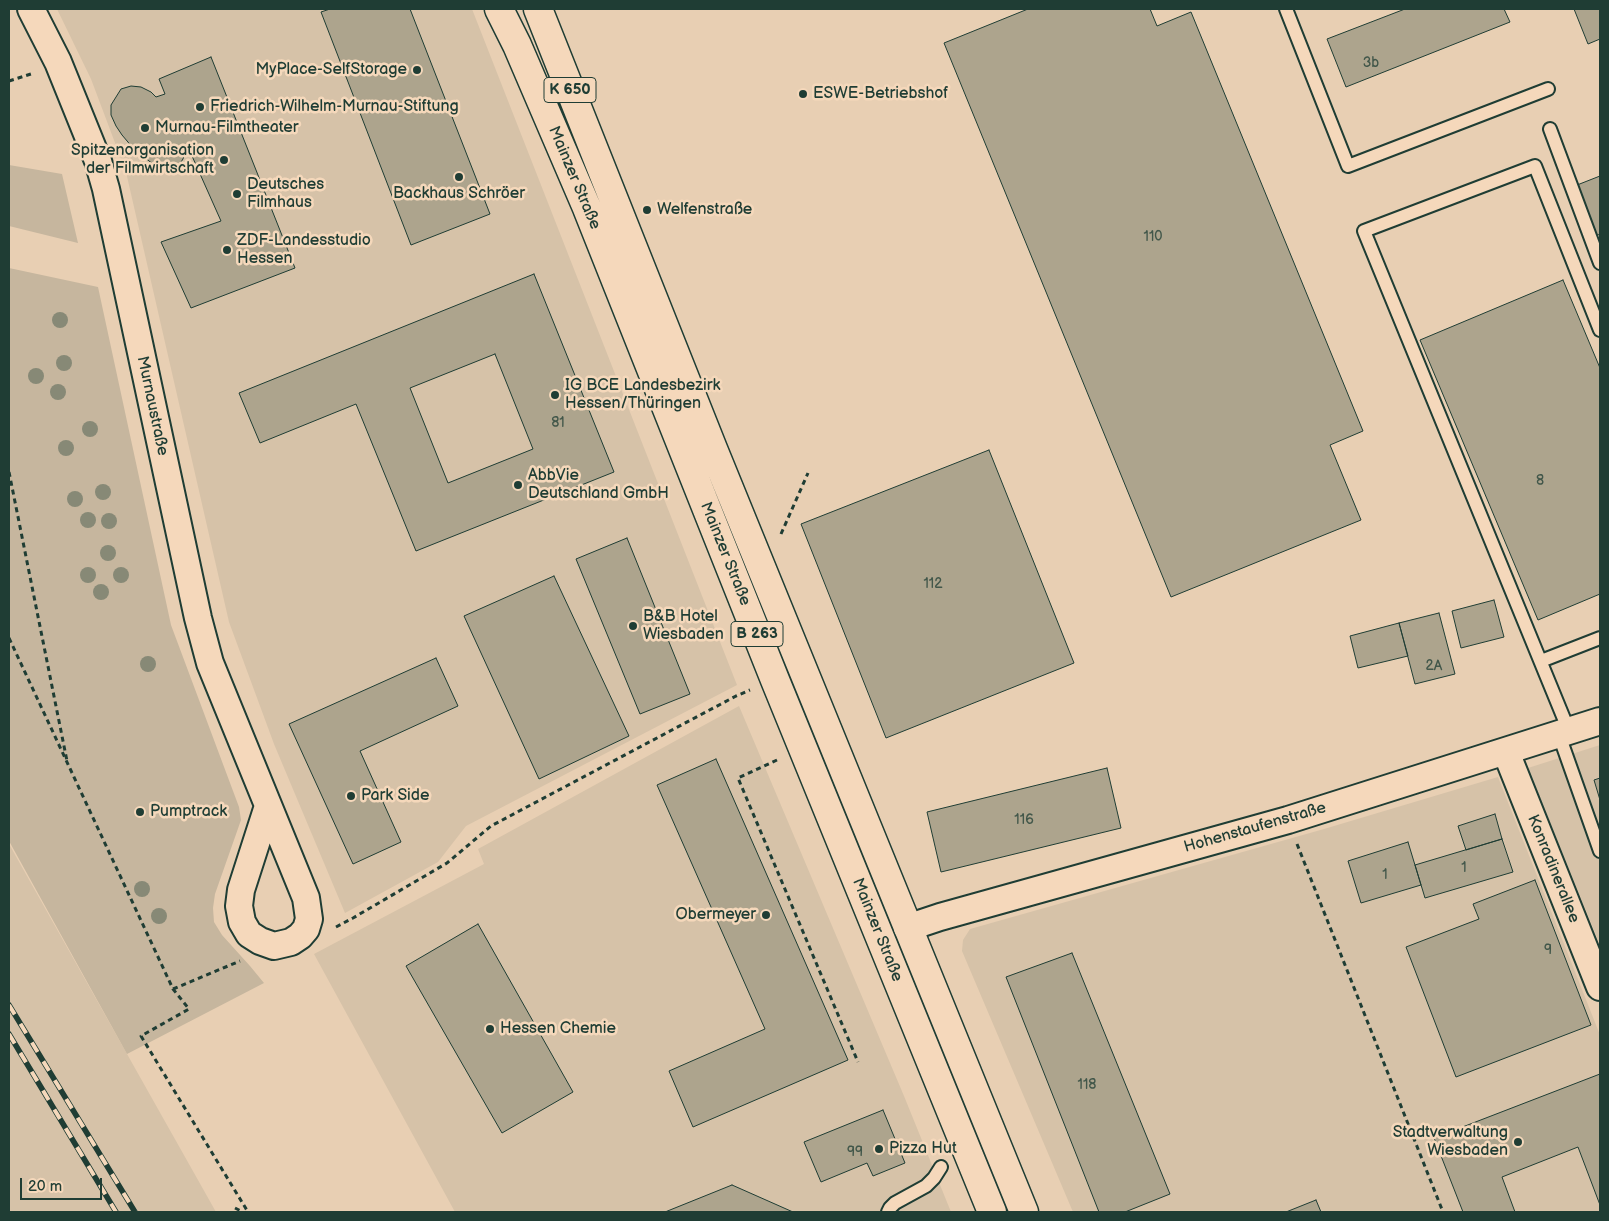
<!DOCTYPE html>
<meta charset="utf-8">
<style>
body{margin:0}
#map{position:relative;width:1609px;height:1221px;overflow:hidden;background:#e8cfb3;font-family:"Balsamiq Sans",sans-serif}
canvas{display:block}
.frame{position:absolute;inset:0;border:10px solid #1f3d34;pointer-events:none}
.scale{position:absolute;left:20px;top:1178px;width:82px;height:22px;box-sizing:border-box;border:2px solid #1f3d34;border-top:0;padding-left:6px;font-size:15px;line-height:18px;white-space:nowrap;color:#1f3d34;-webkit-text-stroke:4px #f5d8bb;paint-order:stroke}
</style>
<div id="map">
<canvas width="1609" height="1221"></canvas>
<div class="frame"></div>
<div class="scale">20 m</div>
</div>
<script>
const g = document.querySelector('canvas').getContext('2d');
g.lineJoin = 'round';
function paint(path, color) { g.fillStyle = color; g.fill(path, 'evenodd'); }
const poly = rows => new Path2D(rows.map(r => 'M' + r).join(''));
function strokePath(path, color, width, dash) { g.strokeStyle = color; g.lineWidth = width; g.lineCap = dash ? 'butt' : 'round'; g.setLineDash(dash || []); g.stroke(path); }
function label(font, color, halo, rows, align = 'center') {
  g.font = font + ' "Balsamiq Sans",sans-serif'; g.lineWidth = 5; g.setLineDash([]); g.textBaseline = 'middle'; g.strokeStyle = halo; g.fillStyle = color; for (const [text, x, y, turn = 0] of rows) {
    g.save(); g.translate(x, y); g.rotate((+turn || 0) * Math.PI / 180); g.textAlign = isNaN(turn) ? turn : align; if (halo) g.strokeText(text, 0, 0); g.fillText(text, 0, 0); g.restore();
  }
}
const built = poly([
 [57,9,472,9,737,685,466,826,438,862,345,913,274,744,229,622,126,172,91,79],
 [739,706,904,1096,951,1212,455,1212,314,954,484,864,478,849],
 [1600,745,1600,945,1528,768],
 [1498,777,1600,1035,1600,1212,1073,1212,962,951,963,940,970,929,1324,829],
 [9,844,127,1054,216,1212,9,1212]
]);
const green = poly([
 [9,165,62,174,78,243,9,226],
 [9,268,98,287,171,625,239,807,241,820,215,894,213,908,214,922,222,935,250,966,264,983,127,1054,9,841]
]);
const building = poly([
 [330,9,410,9,490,214,411,245,321,12,330,9],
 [1028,9,1150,9,1157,26,1191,12,1363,431,1330,445,1361,520,1171,597,944,43,1028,9],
 [1405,9,1504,9,1510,22,1346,87,1327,39,1405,9],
 [1574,9,1600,9,1600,39,1588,44,1574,9],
 [211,57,295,268,191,308,161,242,221,221,188,147,186,148,183,159,179,165,172,168,163,168,154,165,133,148,122,135,116,126,111,115,111,105,121,89,131,86,141,87,151,92,156,97,165,94,159,79,211,57],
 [1600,176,1600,234,1592,238,1572,187,1600,176],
 [534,274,614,472,416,551,356,404,260,443,239,393,534,274],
 [495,354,533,449,448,483,410,388,495,354],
 [1563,280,1600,368,1600,594,1538,620,1420,340,1563,280],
 [989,450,1074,663,886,738,801,524,989,450],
 [627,538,690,694,640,714,576,559,627,538],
 [554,576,629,736,539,779,464,616,554,576],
 [1494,600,1504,637,1461,648,1452,611,1494,600],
 [1439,613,1455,674,1415,684,1399,623,1439,613],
 [1399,623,1408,656,1358,668,1350,636,1399,623],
 [436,658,458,706,360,751,401,842,353,864,289,724,436,658],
 [716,759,848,1060,693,1127,669,1071,765,1029,657,785,716,759],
 [1107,768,1121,828,941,872,927,812,1107,768],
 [1600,778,1600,800,1594,780,1600,778],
 [1495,814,1502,839,1466,850,1458,826,1495,814],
 [1502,839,1513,872,1425,898,1415,865,1502,839],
 [1408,842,1421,885,1361,903,1348,861,1408,842],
 [1535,880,1591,1025,1456,1077,1406,947,1479,919,1473,904,1535,880],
 [478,924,573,1092,502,1133,406,966,478,924],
 [1072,953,1170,1194,1125,1212,1099,1212,1006,977,1072,953],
 [1600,1074,1600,1205,1578,1147,1502,1177,1515,1212,1463,1212,1434,1138,1600,1074],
 [883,1110,905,1163,873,1176,867,1163,821,1182,804,1142,883,1110],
 [732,1185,793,1212,665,1212,732,1185],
 [1316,1200,1321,1212,1286,1212,1316,1200]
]);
const path = poly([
 [9,81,34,73],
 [9,472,67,761],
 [781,534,808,473],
 [9,638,173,989,189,1009,141,1036,248,1212],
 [777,760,738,778,858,1062],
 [1297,844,1443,1212],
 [336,927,353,918,447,863,491,826,736,696,750,690],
 [173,989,240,961],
 [235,1208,243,1212]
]);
const service = poly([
 [1286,9,1348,166,1548,89],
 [1550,129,1600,263],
 [1541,661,1600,638],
 [1569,731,1364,231,1535,166,1600,330],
 [1559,735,1600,851],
 [888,1212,890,1208,895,1203,926,1186,934,1178,941,1167]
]);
const minor = poly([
 [31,9,58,62,98,161,106,189,198,618,210,663,306,898,309,919,306,929,300,936,291,942,274,946,260,941,249,934,242,922,239,906,241,890,268,806],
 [1506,752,1600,987],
 [907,928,940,917,1288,820,1600,721]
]);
const primary = poly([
 [499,9,517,45,587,208,775,680,992,1212],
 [538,9,713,449,1024,1212]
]);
const rail = poly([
 [9,1005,135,1212],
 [9,1034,116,1212]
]);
const trees = [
 [60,320],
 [64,363],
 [36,376],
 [58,392],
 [90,429],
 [66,448],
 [103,492],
 [75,499],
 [88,520],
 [109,521],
 [108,553],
 [88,575],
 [121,575],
 [101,592],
 [148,664],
 [142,889],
 [159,916]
];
const markers = [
 [417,70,5,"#1f3d34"],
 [803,94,5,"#1f3d34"],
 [200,107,5,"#1f3d34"],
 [145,128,5,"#1f3d34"],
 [224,160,5,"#1f3d34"],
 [459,177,5,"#1f3d34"],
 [237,194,5,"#1f3d34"],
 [647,210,5,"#1f3d34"],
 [227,250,5,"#1f3d34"],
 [555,395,5,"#1f3d34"],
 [518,485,5,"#1f3d34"],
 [633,626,5,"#1f3d34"],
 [351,796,5,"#1f3d34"],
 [140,812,5,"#1f3d34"],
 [766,915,5,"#1f3d34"],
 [490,1029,5,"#1f3d34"],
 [1518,1142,5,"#1f3d34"],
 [879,1149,5,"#1f3d34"]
];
const numberNames = [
 ["3b",1371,63],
 ["110",1153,237],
 ["81",558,423],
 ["8",1540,481],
 ["112",933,584],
 ["2A",1434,666],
 ["116",1024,820],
 ["1",1464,868],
 ["1",1385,875],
 ["9",1548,950],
 ["118",1087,1085],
 ["99",855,1152]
];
const shields = [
 [570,90,52],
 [757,634,52]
];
const shieldNames = [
 ["K 650",570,90],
 ["B 263",757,634]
];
const poiNames = [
 ["MyPlace-SelfStorage",407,70,"right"],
 ["ESWE-Betriebshof",813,94],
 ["Friedrich-Wilhelm-Murnau-Stiftung",210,107],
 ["Murnau-Filmtheater",155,128],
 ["Spitzenorganisation",214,151,"right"],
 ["der Filmwirtschaft",214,169,"right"],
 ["Deutsches",247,185],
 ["Filmhaus",247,203],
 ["Backhaus Schröer",459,194,"center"],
 ["Welfenstraße",657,210],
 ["ZDF-Landesstudio",237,241],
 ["Hessen",237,259],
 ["IG BCE Landesbezirk",565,386],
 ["Hessen/Thüringen",565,404],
 ["AbbVie",528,476],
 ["Deutschland GmbH",528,494],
 ["B&B Hotel",643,617],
 ["Wiesbaden",643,635],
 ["Park Side",361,796],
 ["Pumptrack",150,812],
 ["Obermeyer",756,915,"right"],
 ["Hessen Chemie",500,1029],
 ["Stadtverwaltung",1508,1133,"right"],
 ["Wiesbaden",1508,1151,"right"],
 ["Pizza Hut",889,1149]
];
const streetNames = [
 ["Mainzer Straße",574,178,67],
 ["Murnaustraße",152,406,78],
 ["Mainzer Straße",725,554,68],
 ["Hohenstaufenstraße",1255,828,-16],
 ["Konradinerallee",1553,869,68],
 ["Mainzer Straße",877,930,68]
];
paint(built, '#d6c2a8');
paint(green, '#c6b69e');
paint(building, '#ada48d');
strokePath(building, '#1f3d34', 1);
strokePath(service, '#1f3d34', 16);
strokePath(minor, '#1f3d34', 30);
strokePath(primary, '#1f3d34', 31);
strokePath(path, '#1f3d34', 3, [5, 4]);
strokePath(service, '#f5d8bb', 12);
strokePath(minor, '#f5d8bb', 26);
strokePath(primary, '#f5d8bb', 28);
strokePath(rail, '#1f3d34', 5.5);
strokePath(rail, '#f5d8bb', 4, [11]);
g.fillStyle = '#878976';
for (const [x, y] of trees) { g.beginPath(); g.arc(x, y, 8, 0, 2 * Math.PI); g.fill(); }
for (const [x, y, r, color] of markers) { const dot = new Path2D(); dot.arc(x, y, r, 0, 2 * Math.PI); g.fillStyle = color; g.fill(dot); strokePath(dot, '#f5d8bb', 2); }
label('14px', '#42574a', null, numberNames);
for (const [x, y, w] of shields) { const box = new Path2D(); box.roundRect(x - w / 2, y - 12.5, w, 25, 4); g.fillStyle = '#f5d8bb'; g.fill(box); strokePath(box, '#1f3d34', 1); }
label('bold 15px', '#1f3d34', null, shieldNames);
label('16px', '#1f3d34', '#f5d8bb', poiNames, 'left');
label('16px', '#1f3d34', '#f5d8bb', streetNames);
</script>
